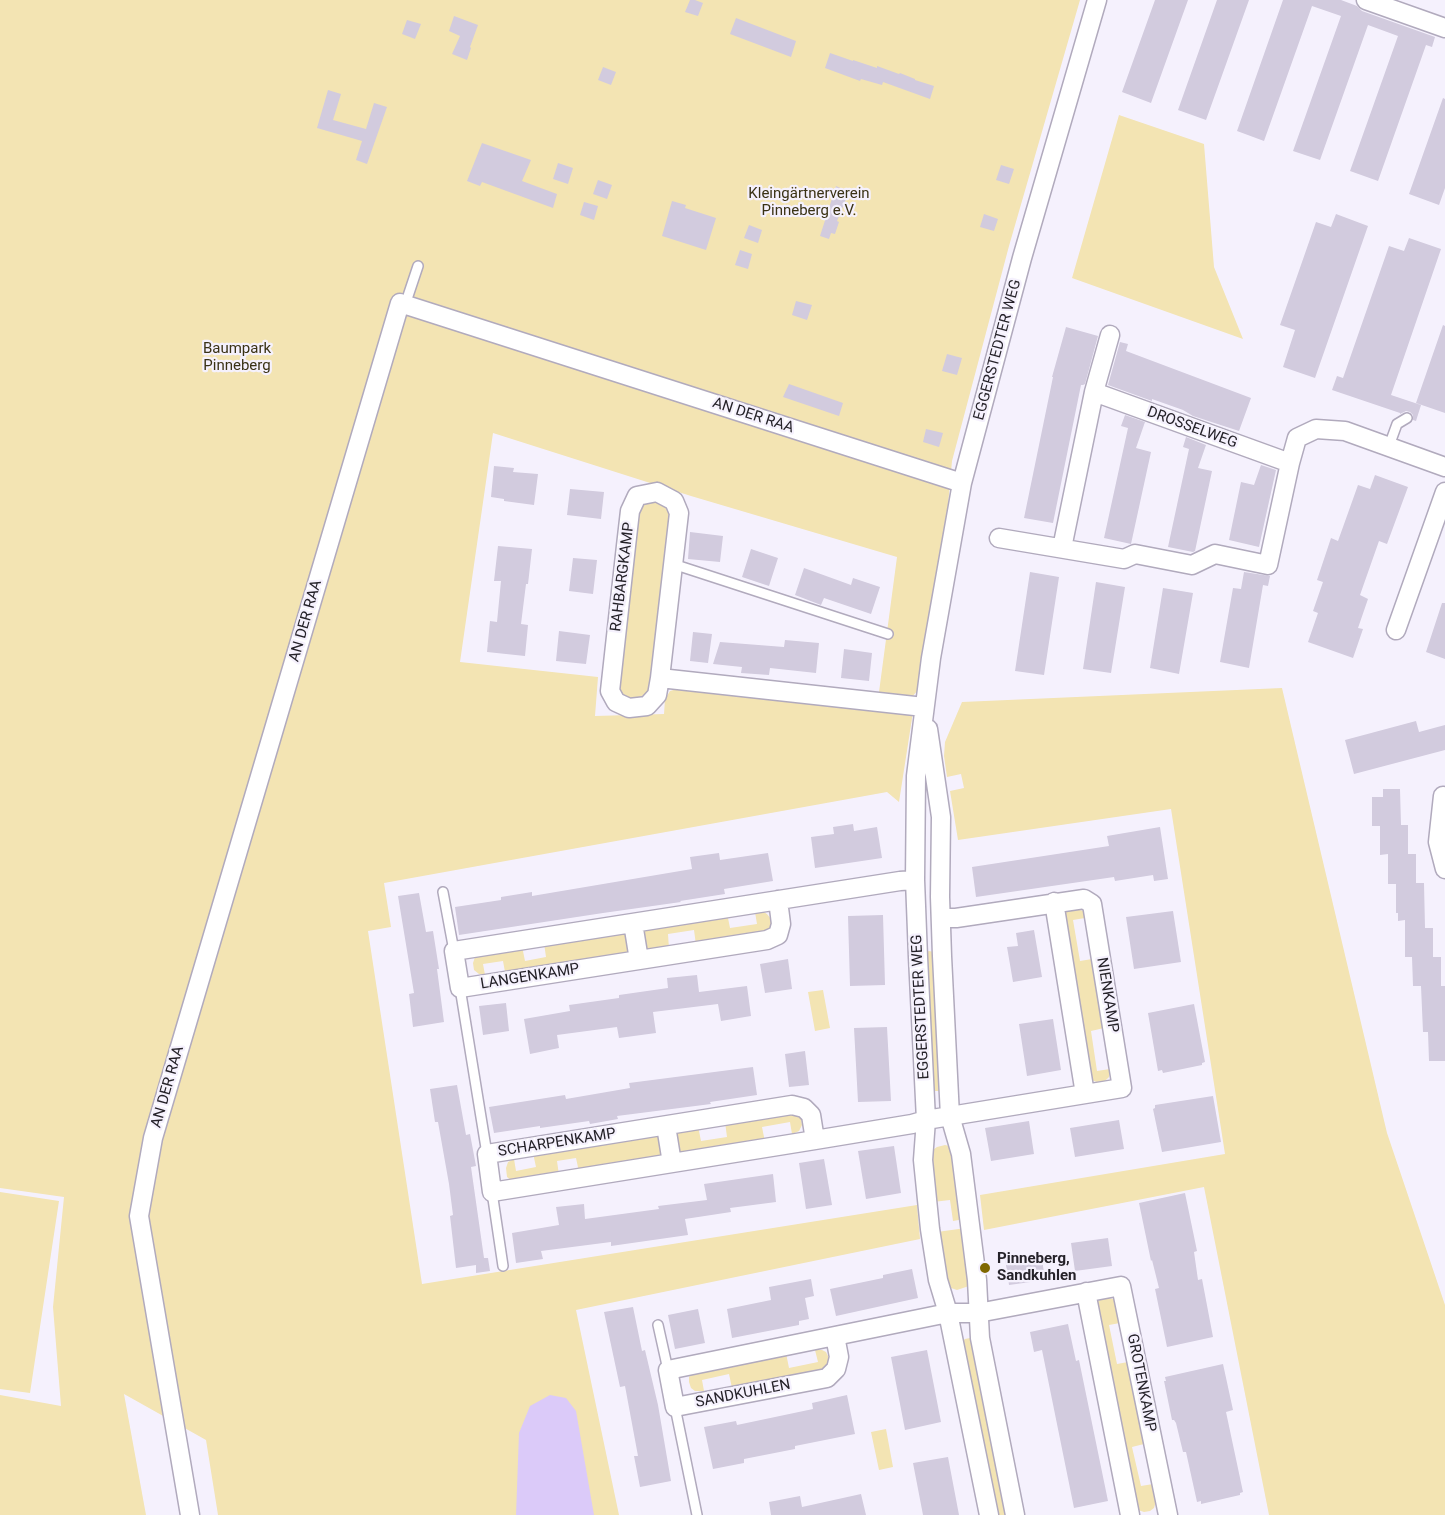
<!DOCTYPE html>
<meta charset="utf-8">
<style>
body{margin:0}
canvas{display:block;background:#f5f1fd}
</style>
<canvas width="1445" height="1515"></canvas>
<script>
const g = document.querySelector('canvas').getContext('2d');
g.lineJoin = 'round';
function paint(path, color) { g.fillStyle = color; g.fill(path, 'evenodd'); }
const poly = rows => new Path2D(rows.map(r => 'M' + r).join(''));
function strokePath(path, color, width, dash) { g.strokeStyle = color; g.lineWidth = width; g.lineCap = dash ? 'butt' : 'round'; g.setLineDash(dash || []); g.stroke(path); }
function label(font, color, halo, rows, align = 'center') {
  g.font = font + ' Roboto,sans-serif'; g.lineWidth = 4.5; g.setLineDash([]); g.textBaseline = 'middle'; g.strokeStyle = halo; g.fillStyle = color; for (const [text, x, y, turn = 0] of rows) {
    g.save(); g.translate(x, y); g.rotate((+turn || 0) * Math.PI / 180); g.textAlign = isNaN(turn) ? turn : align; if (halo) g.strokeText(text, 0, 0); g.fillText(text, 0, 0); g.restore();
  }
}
const green = poly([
 [0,0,1080,0,1009,246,952,461,948,505,934,585,919,689,912,697,879,692,897,557,691,496,493,433,460,662,598,677,595,716,664,714,665,699,670,691,680,688,913,712,899,802,887,792,384,883,391,927,368,931,422,1284,917,1205,920,1239,576,1310,619,1515,218,1515,206,1440,124,1394,146,1515,0,1515,0,1395,61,1406,53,1307,64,1197,0,1188],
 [1119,115,1204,144,1214,267,1243,339,1072,278],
 [647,500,657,501,665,505,670,511,671,521,651,684,647,693,640,697,631,698,623,695,618,688,636,515,640,506],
 [1282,688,1387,1133,1445,1305,1445,1515,1269,1515,1204,1187,984,1230,980,1195,1225,1154,1171,809,958,840,950,791,964,788,961,774,947,777,944,756,945,742,962,702],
 [1077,909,1083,911,1085,918,1073,920,1080,961,1092,959,1093,968,1099,968,1104,1028,1091,1031,1097,1071,1110,1069,1109,1077,1105,1081,1097,1082,1091,1080,1064,913,1069,910],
 [762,911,767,914,771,919,771,924,769,931,696,945,694,930,668,934,669,949,648,950,643,944,642,936,644,930,727,913,730,928,757,924,755,912],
 [621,931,626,933,630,946,628,953,505,972,503,961,483,964,485,975,479,974,474,970,473,963,475,957,481,952,522,946,525,961,546,957,544,943],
 [929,951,934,952,942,1088,939,1091,934,1091,930,1088,924,953],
 [823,990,830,1028,815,1031,808,992],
 [797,1113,801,1118,802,1125,799,1131,792,1134,790,1122,762,1127,765,1142,686,1153,679,1152,675,1147,674,1139,676,1133,682,1129,698,1126,701,1141,727,1137,725,1122],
 [653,1134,659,1136,663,1151,661,1157,579,1172,576,1158,557,1161,559,1175,512,1181,507,1177,506,1168,508,1162,514,1159,516,1171,536,1167,533,1153],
 [945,1145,953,1147,964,1219,953,1221,950,1200,933,1202,930,1152,937,1147],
 [0,1192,59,1201,30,1393,0,1389],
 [966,1228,969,1286,957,1290,951,1288,946,1285,937,1232],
 [1108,1298,1113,1299,1116,1302,1120,1323,1109,1325,1117,1364,1128,1362,1145,1428,1140,1429,1144,1444,1132,1447,1141,1486,1153,1484,1156,1501,1154,1508,1150,1511,1144,1512,1138,1510,1097,1302,1102,1299],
 [970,1338,974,1340,1010,1515,994,1515,961,1342,965,1339],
 [815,1350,822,1350,826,1352,829,1358,829,1364,826,1369,820,1371,732,1388,729,1374,702,1380,704,1391,695,1391,691,1388,689,1382,689,1377,692,1373,786,1353,789,1368,818,1362],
 [886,1429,893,1467,879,1470,871,1432]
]);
const water = poly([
 [550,1395,566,1398,576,1411,594,1515,516,1515,519,1433,530,1406]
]);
const building = poly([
 [690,0,695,0,703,3,698,16,685,12],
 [1155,0,1188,0,1151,103,1122,92],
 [1217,0,1249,0,1206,120,1178,110],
 [1283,0,1341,0,1357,6,1362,11,1435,37,1432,47,1426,45,1378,181,1350,171,1398,36,1368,25,1320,160,1293,151,1341,16,1312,6,1264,141,1237,131],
 [454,16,478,25,470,47,471,48,467,60,452,54,460,36,449,31],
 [736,18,796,41,791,57,730,34],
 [407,20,421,24,415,39,402,34],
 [830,53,853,61,853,60,877,68,877,66,899,74,900,73,915,79,915,80,934,86,930,99,883,82,882,85,861,79,860,81,825,68],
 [603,67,616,72,611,85,598,80],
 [328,90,341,94,333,120,366,129,374,103,387,107,367,164,356,160,362,141,317,128],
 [1443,98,1445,99,1445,188,1439,205,1409,194],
 [482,143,531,160,522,181,557,194,553,208,482,182,480,186,467,181],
 [558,163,573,168,568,184,553,179],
 [1001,165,1014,169,1009,184,996,180],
 [598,180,612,185,607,199,593,194],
 [836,186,849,192,837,221,839,222,835,234,831,233,829,239,820,236],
 [672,201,686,205,685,208,716,218,706,250,662,236],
 [584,202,598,206,594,220,580,215],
 [984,214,998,219,994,231,980,227],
 [1336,214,1368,226,1315,378,1283,367,1295,330,1280,325,1316,222,1331,227],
 [749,225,762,230,758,243,744,238],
 [1409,238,1441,249,1391,395,1421,405,1416,421,1413,420,1413,415,1410,412,1406,411,1400,414,1400,413,1332,390,1337,376,1343,378,1389,246,1404,251],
 [740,250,752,254,748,269,735,265],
 [796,301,812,305,807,320,792,315],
 [1443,325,1445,326,1445,413,1416,403],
 [1066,327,1098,336,1085,384,1083,385,1081,385,1053,523,1024,518,1053,377,1052,377],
 [1120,342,1128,344,1126,351,1251,398,1239,431,1193,416,1183,410,1152,399,1152,401,1108,385],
 [947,354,962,358,957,375,942,371],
 [789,384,843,403,839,416,783,397],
 [1125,415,1145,422,1136,448,1151,452,1131,544,1104,538,1128,428,1121,426],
 [926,429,943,433,939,447,923,442],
 [1186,437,1206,445,1198,468,1212,471,1195,551,1193,552,1168,547,1189,449,1183,447],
 [1261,465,1276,470,1259,547,1229,540,1241,482,1254,485],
 [494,466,514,468,513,472,538,474,534,505,504,501,504,499,491,497],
 [1375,475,1408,487,1387,544,1379,541,1360,595,1368,599,1358,628,1363,629,1353,658,1308,642,1318,613,1313,611,1323,582,1317,580,1331,538,1338,541,1358,485,1370,489],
 [570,489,604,492,601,519,567,515],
 [690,532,723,536,720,562,688,559],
 [498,546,532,549,528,584,526,584,521,624,528,625,525,656,487,652,490,621,497,622,501,581,494,581],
 [751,549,778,558,769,586,742,577],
 [573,558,597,560,593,594,569,591],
 [804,568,851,585,853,578,880,587,871,614,824,598,821,605,795,595],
 [1030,572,1059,577,1044,675,1015,671],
 [1244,572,1270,576,1268,586,1263,585,1249,668,1220,662,1233,588,1241,589],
 [1096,582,1125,587,1111,673,1083,669],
 [1163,588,1193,593,1179,674,1150,668],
 [1442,603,1445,603,1445,659,1426,652],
 [559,631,590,635,586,664,556,661],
 [693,632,712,634,708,663,690,661],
 [785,640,819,643,816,673,770,668,769,675,741,673,742,667,713,664,720,642,784,647],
 [844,649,872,653,869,681,841,678],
 [1416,721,1419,732,1445,725,1445,750,1354,774,1345,740],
 [1383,789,1400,789,1401,825,1408,825,1408,854,1416,854,1416,883,1424,883,1425,928,1433,928,1433,957,1441,957,1441,986,1445,986,1445,1061,1429,1061,1428,1032,1423,1032,1421,986,1413,986,1412,957,1405,957,1405,920,1398,921,1398,913,1396,913,1396,884,1388,884,1388,854,1380,855,1380,826,1372,826,1372,797,1383,797],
 [853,824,854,831,877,827,882,858,815,868,811,837,834,834,833,827],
 [1160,827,1168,879,1154,881,1153,875,1115,881,1114,877,976,897,972,867,1109,846,1107,836],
 [719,853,720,860,768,853,773,881,724,889,725,894,680,901,681,902,603,913,459,935,455,907,501,900,501,897,532,892,532,896,692,869,690,857],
 [419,893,426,932,433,931,439,969,437,969,444,1022,413,1027,409,994,414,993,398,896],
 [1173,911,1181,962,1134,969,1126,917],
 [883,915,885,985,850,986,848,916],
 [1034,930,1042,977,1013,982,1007,947,1018,946,1016,933],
 [788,959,792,989,765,993,760,964],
 [697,975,699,992,747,986,751,1016,721,1021,718,1004,653,1012,656,1033,619,1038,617,1027,557,1035,559,1048,530,1054,524,1019,570,1011,569,1005,619,998,619,995,668,988,667,978],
 [506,1003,509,1031,483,1035,479,1006],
 [1194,1004,1205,1062,1202,1063,1202,1065,1163,1073,1162,1070,1158,1071,1148,1013],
 [1053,1019,1061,1070,1027,1076,1019,1024],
 [887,1027,891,1101,858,1102,854,1028],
 [805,1051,809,1085,789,1087,785,1054],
 [753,1067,757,1095,710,1102,711,1104,617,1116,618,1119,590,1124,589,1121,540,1128,540,1126,494,1133,489,1107,565,1095,566,1099,630,1088,629,1083],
 [457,1085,466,1135,470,1134,476,1166,471,1167,484,1258,488,1258,490,1271,476,1273,476,1265,456,1268,450,1216,453,1215,449,1184,438,1122,435,1122,430,1089],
 [1213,1096,1221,1142,1162,1152,1153,1109,1155,1108,1155,1105],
 [1119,1120,1124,1149,1075,1157,1070,1128],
 [1029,1121,1034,1154,991,1161,985,1128],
 [894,1146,901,1193,866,1199,858,1151],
 [824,1159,832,1205,806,1209,799,1163],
 [773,1174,776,1202,730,1208,731,1212,685,1219,688,1235,611,1246,611,1242,541,1251,543,1259,516,1263,512,1233,559,1225,556,1207,584,1204,585,1219,659,1209,658,1206,707,1200,704,1184],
 [1185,1193,1197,1251,1194,1252,1198,1280,1202,1279,1213,1337,1167,1347,1155,1289,1159,1288,1152,1260,1151,1261,1139,1203],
 [1108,1238,1112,1266,1075,1271,1071,1243],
 [1041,1252,1045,1280,1009,1285,1005,1258],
 [912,1269,918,1298,836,1316,830,1289,883,1278,883,1275],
 [811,1279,814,1296,805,1298,809,1319,799,1321,799,1325,732,1338,727,1309,771,1300,769,1287],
 [633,1307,642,1351,645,1350,658,1405,671,1481,640,1487,634,1456,638,1456,625,1386,620,1387,604,1312],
 [698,1309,705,1343,675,1349,668,1315],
 [1068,1324,1076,1361,1079,1360,1108,1501,1074,1508,1042,1350,1034,1352,1030,1332],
 [927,1350,941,1422,905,1430,891,1357],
 [1223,1364,1233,1410,1226,1412,1243,1492,1240,1493,1240,1495,1201,1504,1201,1501,1197,1502,1186,1452,1183,1452,1176,1423,1174,1420,1172,1420,1164,1381,1166,1381,1165,1377],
 [847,1395,855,1434,795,1446,795,1449,744,1459,744,1463,713,1469,704,1427,736,1421,737,1425,813,1409,812,1403],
 [948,1457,959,1515,923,1515,913,1463],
 [861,1494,866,1515,771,1515,769,1502,800,1496,802,1507]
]);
const lane = poly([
 [405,305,418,266],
 [1389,446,1397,424,1407,418],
 [673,564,888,634],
 [443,892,454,951],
 [460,988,487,1154],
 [492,1192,503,1266],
 [658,1325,668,1370],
 [675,1407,697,1515]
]);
const street = poly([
 [1366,0,1445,28],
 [1094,392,1290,463],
 [657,492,674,501,679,513,660,678,657,695,647,706,629,708,616,702,610,691,626,546,630,511,637,496,657,492],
 [999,538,1124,559,1135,554,1192,565,1215,554,1268,565,1290,463,1297,438,1316,429,1345,431,1445,467],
 [1062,548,1094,392,1110,335],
 [1396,630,1445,492],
 [660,678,924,707],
 [928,729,941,817,940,897,942,956,950,1116,961,1154,977,1280,980,1338,1015,1515],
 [1443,796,1438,842,1445,869],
 [778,900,781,924,778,935,767,940,460,988,454,951,900,881,915,880],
 [1054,902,1085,1094],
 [633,923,639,960],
 [666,1126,672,1163],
 [815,1140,811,1115,804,1108,792,1105,487,1154,492,1192,815,1140,912,1124,926,1120,1122,1088,1092,904,1084,899,956,918,941,918],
 [1086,1292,1130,1515],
 [835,1336,839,1357,836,1369,827,1378,675,1407,668,1370,835,1336,948,1313,978,1313,1121,1286,1168,1515],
 [190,1515,139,1216,153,1138,400,303,962,483],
 [989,1515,948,1313,938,1280,930,1229,923,1160,926,1120,918,957,915,880,916,776,931,658,962,483,1022,258,1097,0]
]);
const markers = [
 [985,1268,6,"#7f6800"]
];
const parkNames = [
 ["Kleingärtnerverein",809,194],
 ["Pinneberg e.V.",809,211],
 ["Baumpark",237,349],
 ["Pinneberg",237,366]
];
const streetNames = [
 ["EGGERSTEDTER WEG",998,350,-75],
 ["AN DER RAA",753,416,18],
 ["DROSSELWEG",1192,428,20],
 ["RAHBARGKAMP",623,577,-83],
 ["AN DER RAA",306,621,-74],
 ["LANGENKAMP",530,977,-9],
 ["NIENKAMP",1107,995,81],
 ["EGGERSTEDTER WEG",921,1007,-93],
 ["AN DER RAA",168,1087,-74],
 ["SCHARPENKAMP",557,1143,-9],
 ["GROTENKAMP",1141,1383,79],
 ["SANDKUHLEN",743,1394,-11]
];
const poiNames = [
 ["Pinneberg,",997,1259],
 ["Sandkuhlen",997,1276]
];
paint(green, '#f3e4b3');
paint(water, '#dbcaf9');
paint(building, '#d2cbde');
strokePath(lane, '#b1aabd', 12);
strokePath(street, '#b1aabd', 21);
strokePath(lane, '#fff', 9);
strokePath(street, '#fff', 18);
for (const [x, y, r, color] of markers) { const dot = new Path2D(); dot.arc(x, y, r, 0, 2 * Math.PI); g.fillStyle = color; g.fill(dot); strokePath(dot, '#f5f1fd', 2); }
label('15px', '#3a3215', '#f5f1fd', parkNames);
label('15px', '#252229', '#f5f1fd', streetNames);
label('bold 15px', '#252229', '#f5f1fd', poiNames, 'left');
</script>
